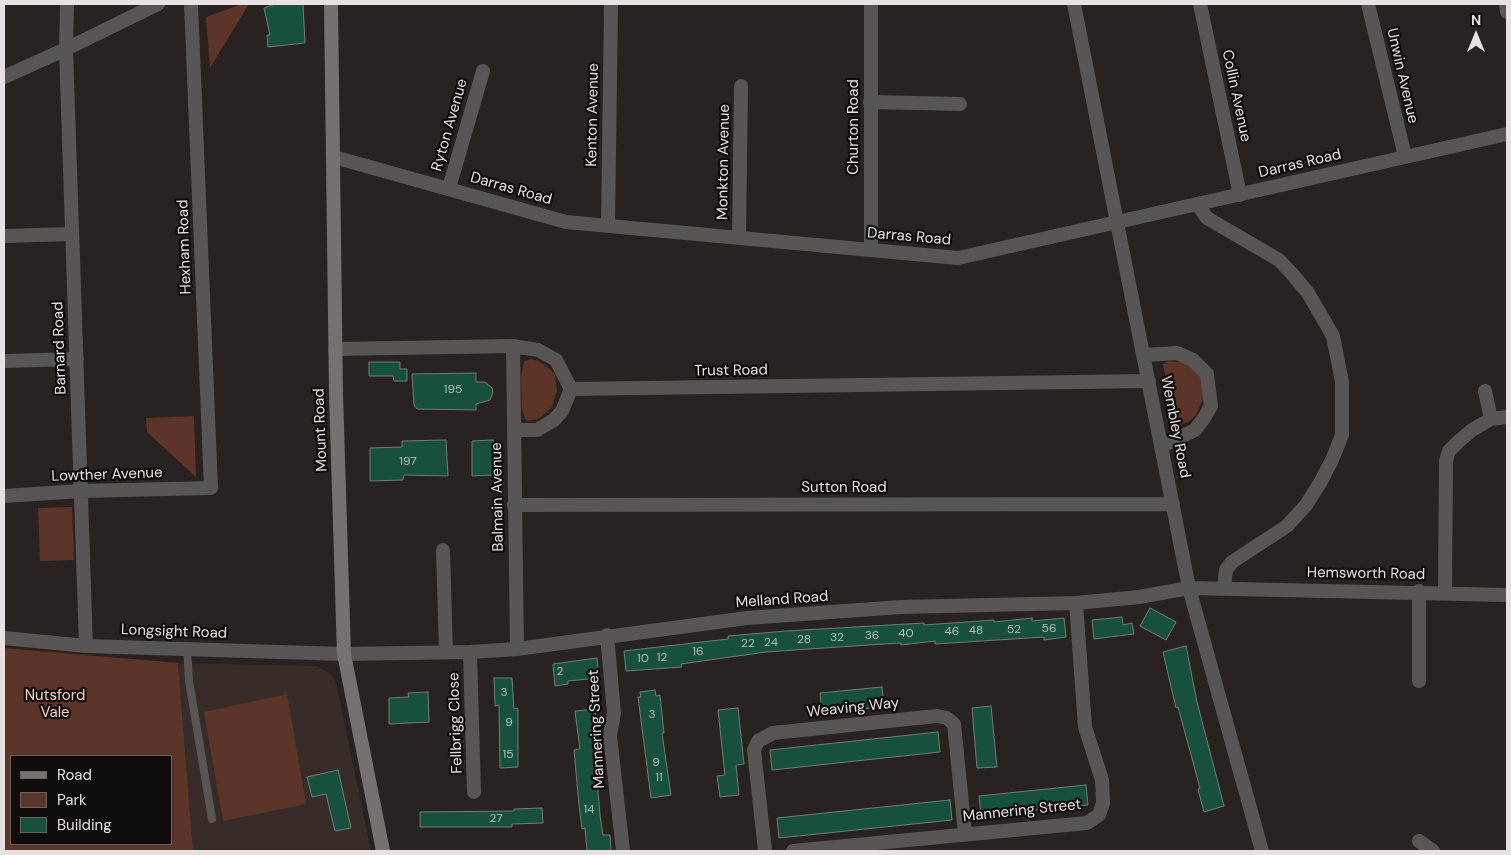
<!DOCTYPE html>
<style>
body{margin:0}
#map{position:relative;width:1511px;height:855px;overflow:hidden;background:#282220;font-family:"DM Sans",sans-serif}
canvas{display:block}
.frame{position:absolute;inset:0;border:5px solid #e7e2e1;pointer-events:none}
.legend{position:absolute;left:10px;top:755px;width:162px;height:90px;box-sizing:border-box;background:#0f0c0b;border:1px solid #656261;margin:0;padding:6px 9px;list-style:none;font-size:15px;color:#e7e2e1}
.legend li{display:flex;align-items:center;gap:10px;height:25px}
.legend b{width:25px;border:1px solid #656261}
.north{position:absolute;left:1451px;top:10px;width:50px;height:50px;-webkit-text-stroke:4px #0f0c0b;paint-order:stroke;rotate:0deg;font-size:14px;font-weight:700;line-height:20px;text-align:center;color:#e7e2e1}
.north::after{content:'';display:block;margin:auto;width:18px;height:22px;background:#e7e2e1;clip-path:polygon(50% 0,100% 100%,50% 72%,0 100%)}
</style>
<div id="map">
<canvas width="1511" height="855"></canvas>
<div class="frame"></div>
<ul class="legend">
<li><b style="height:6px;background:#76716f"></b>Road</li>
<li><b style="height:14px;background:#5c3428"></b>Park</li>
<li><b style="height:14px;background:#17513e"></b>Building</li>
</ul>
<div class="north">N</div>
</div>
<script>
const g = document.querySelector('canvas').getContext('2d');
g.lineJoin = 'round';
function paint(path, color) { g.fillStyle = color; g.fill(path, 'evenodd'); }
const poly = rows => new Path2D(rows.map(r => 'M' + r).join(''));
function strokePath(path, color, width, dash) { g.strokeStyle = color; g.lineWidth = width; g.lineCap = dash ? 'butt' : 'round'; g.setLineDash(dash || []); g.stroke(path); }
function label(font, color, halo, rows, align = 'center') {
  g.font = font + ' "DM Sans",sans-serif'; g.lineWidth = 4.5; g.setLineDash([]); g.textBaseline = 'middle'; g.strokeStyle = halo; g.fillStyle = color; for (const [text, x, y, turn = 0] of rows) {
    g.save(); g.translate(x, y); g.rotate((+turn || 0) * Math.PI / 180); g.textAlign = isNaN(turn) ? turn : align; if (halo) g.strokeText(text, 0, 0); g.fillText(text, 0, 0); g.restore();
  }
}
const built = poly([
 [178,663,317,666,330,673,336,682,371,851,193,851]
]);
const green = poly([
 [242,4,249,4,210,68,206,17],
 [531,359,538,361,550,369,555,374,557,391,552,407,545,414,536,420,526,421,522,409,521,376,524,361],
 [1169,361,1188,363,1199,373,1203,383,1203,399,1196,415,1188,422,1180,425,1174,422,1163,364],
 [194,416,196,477,147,432,146,418],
 [72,507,74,560,40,561,38,508],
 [4,648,178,663,193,851,4,851],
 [11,756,171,756,171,844,11,844],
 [287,694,306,804,223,821,204,712]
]);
const building = poly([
 [275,4,303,4,305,43,268,47,267,35,270,35,264,8,275,4],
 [369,362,400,362,400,369,407,369,407,381,394,381,393,376,369,376,369,362],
 [476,373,476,382,485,382,492,388,493,392,490,400,476,404,476,410,417,409,414,405,412,374,476,373],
 [446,440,448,476,404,475,403,480,370,481,370,448,402,447,402,441,446,440],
 [493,440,493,475,472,476,472,441,493,440],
 [1150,608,1176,622,1166,640,1140,626,1150,608],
 [1122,617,1123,625,1132,623,1134,634,1094,639,1092,620,1122,617],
 [1032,618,1032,621,1064,618,1066,637,1044,640,1044,637,935,644,935,641,901,645,901,643,868,645,766,652,681,664,682,667,626,671,624,651,728,639,728,636,786,631,924,623,924,625,994,620,994,622,1032,618],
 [1186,646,1197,702,1224,806,1204,812,1198,789,1200,788,1178,707,1176,708,1163,652,1186,646],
 [597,658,599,678,568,681,568,684,555,686,553,664,597,658],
 [494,678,512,678,514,709,518,708,518,767,500,768,499,705,495,706,494,678],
 [882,687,884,707,822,712,820,693,882,687],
 [655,690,656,696,660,695,664,733,662,733,671,795,651,798,638,697,641,697,640,692,655,690],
 [428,692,429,722,389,724,389,698,409,697,408,693,428,692],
 [991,706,997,767,977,768,972,708,991,706],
 [738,708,744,764,736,765,739,795,720,797,717,776,725,775,718,710,738,708],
 [595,709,598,733,593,734,600,815,603,835,610,835,611,851,587,851,585,828,582,829,579,805,574,750,580,749,575,711,595,709],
 [938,732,940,752,772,770,770,750,938,732],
 [338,770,351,828,335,831,326,794,312,797,307,777,338,770],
 [1086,785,1088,805,981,815,979,796,1086,785],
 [950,800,952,820,779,838,777,818,950,800],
 [542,808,543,823,512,824,512,827,420,827,420,812,514,811,514,809,542,808]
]);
const service = poly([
 [187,649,189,681,212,819]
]);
const minor = poly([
 [67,4,66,49,86,646],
 [871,4,871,250],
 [1074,4,1189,588,1262,851],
 [1200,4,1240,195],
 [1368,4,1405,156],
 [1506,4,1507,12],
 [4,77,66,49,158,4],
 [870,102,960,104],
 [334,157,566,222,958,258,1507,134],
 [449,188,483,71],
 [1198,205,1207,218,1279,260,1294,276,1308,293,1333,336,1342,382,1342,435,1332,460,1320,483,1306,505,1287,526,1232,562,1226,570,1224,587],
 [608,226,611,4],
 [4,236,72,234],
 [739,238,741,86],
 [513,346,517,649],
 [335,349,513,346,538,350,556,360,571,389,1149,381],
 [1145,355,1177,353,1193,360,1207,374,1211,406,1204,418,1195,430,1162,446],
 [4,361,77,359],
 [1485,391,1491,419,1507,417],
 [514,430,537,430,554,420,562,411,571,389],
 [4,496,81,491,211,488,191,4],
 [514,505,1173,504],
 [443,550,446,652],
 [1445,593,1446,461,1449,451,1458,442,1472,430,1491,419],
 [607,635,614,713,610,736,623,851],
 [4,638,86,646,344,654,470,652,517,649,747,618,901,607,1076,603,1139,597,1189,588,1507,595],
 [470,652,474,792],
 [1419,681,1419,591],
 [1419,841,1433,851],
 [765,851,754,750,758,741,773,733,937,716,947,718,954,724,965,833],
 [793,851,1087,823,1099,815,1103,803,1102,780,1085,727,1076,603]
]);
const secondary = poly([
 [331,4,336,394,344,654,383,851]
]);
const numberNames = [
 ["195",453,390],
 ["197",408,462],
 ["56",1049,629],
 ["52",1014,630],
 ["48",976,631],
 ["46",952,632],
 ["40",906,634],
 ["36",872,636],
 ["32",837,638],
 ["28",804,640],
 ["24",771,643],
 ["22",748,644],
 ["16",698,652],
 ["12",662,658],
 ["10",643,659],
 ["2",560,672],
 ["3",504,693],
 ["3",652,715],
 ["9",509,723],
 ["15",508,755],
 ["9",656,763],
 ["11",659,778],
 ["14",589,810],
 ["27",496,819]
];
const streetNames = [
 ["Unwin Avenue",1402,76,77],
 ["Collin Avenue",1236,96,78],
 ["Kenton Avenue",593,115,-89],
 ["Ryton Avenue",450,125,-74],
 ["Churton Road",854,127,-90],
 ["Monkton Avenue",724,162,-89],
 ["Darras Road",1300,164,-13],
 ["Darras Road",511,189,16],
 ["Darras Road",909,237,5],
 ["Hexham Road",185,247,-92],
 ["Barnard Road",60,348,-92],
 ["Trust Road",731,371,-1],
 ["Wembley Road",1175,427,79],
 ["Mount Road",321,430,-92],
 ["Lowther Avenue",107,475,-2],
 ["Sutton Road",844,488],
 ["Balmain Avenue",498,497,-91],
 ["Hemsworth Road",1366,574,1],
 ["Melland Road",782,600,-4],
 ["Longsight Road",174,632,2],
 ["Weaving Way",853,708,-6],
 ["Fellbrigg Close",456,723,-92],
 ["Mannering Street",597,729,-93],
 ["Mannering Street",1022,811,-6]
];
const parkNames = [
 ["Nutsford",55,696],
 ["Vale",55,713]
];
paint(built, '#382c28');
paint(green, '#5c3428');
paint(building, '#17513e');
strokePath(building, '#747c79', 1);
strokePath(service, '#585554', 8);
strokePath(minor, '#585554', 14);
strokePath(secondary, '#76716f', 14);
label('12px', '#b3beb8', null, numberNames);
label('15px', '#e7e2e1', '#0f0c0b', streetNames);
label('15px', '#f7d1c5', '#0f0c0b', parkNames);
</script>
